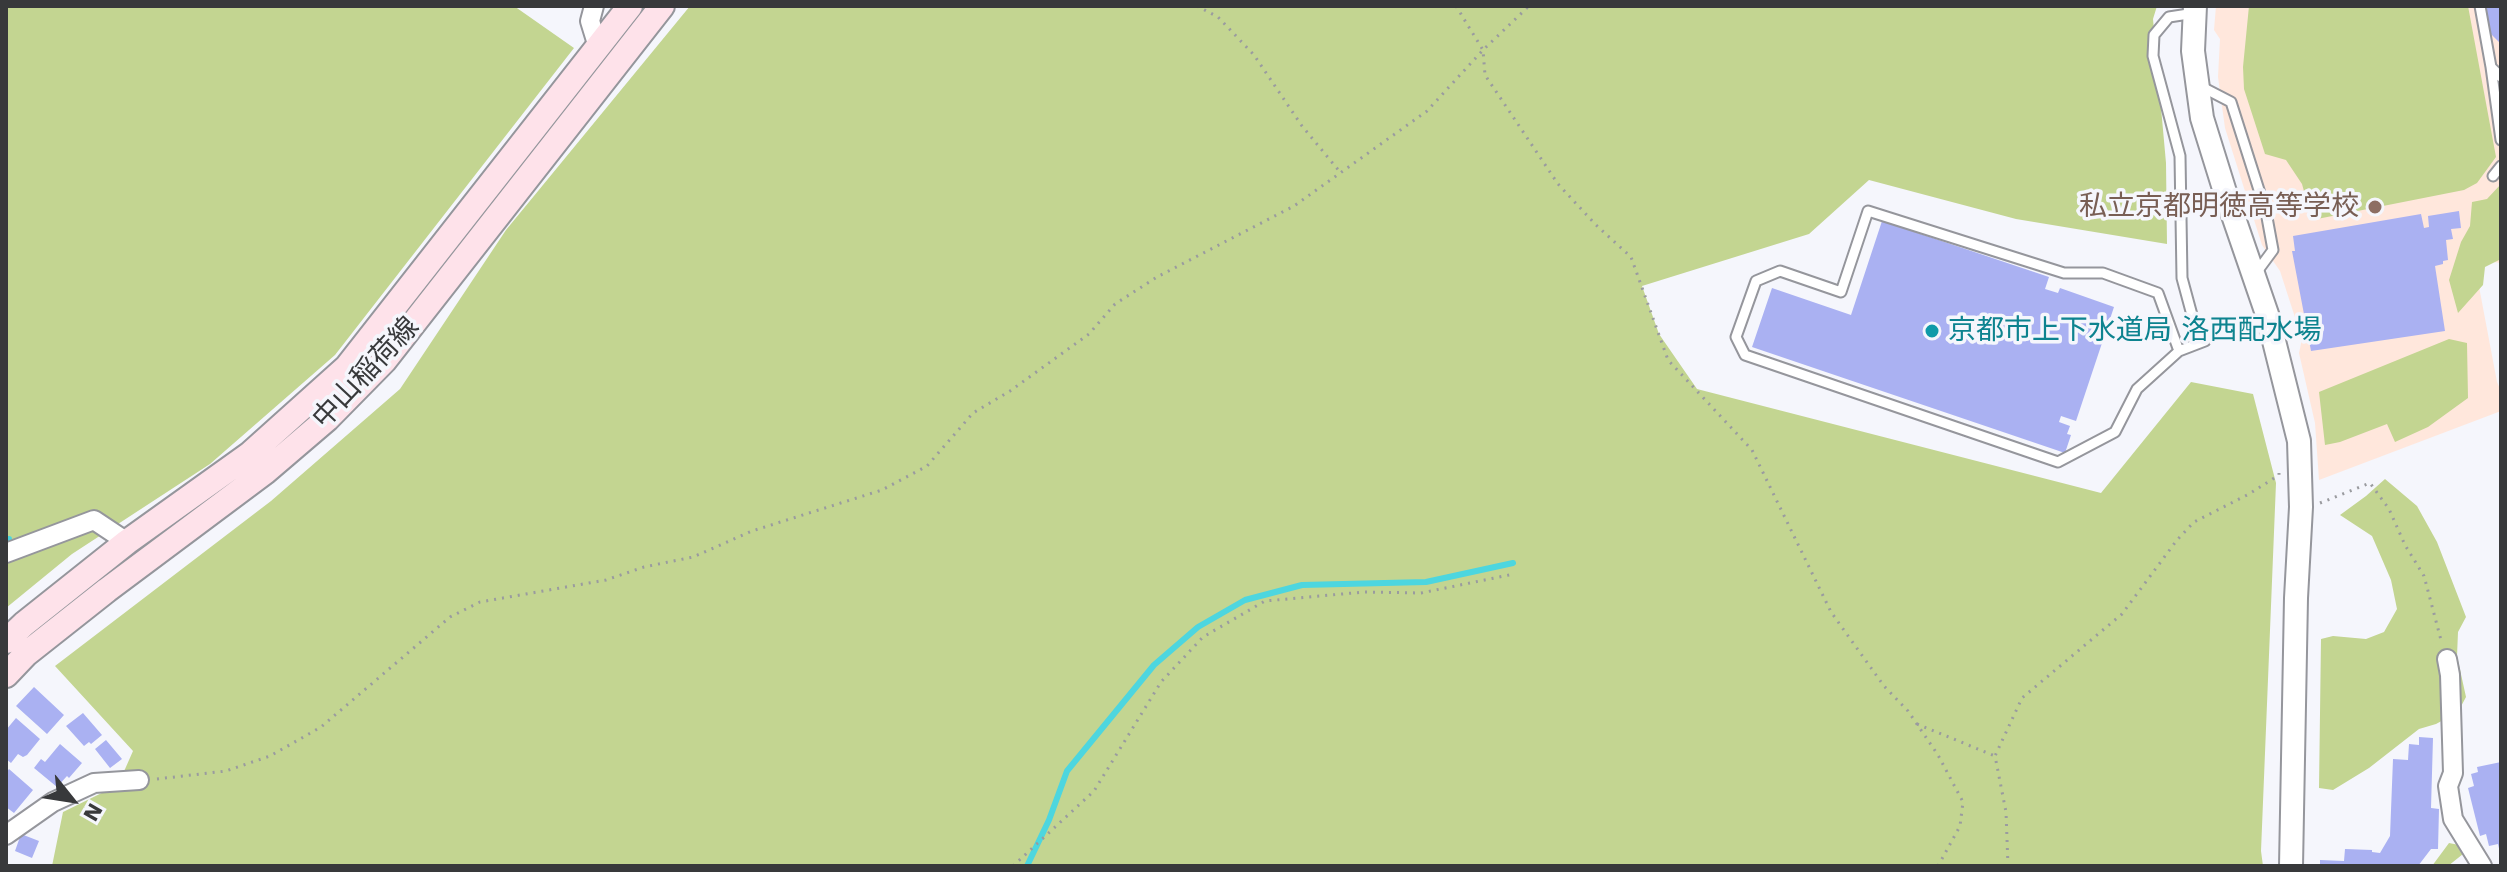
<!DOCTYPE html>
<meta charset="utf-8">
<style>
body{margin:0}
#map{position:relative;width:2507px;height:872px;overflow:hidden;background:#f5f6fc;font-family:"Work Sans",sans-serif}
canvas{display:block}
.frame{position:absolute;inset:0;border:8px solid #38393b;pointer-events:none}
.north{position:absolute;left:32px;top:760px;width:80px;height:80px;-webkit-text-stroke:6px #f5f6fc;paint-order:stroke;rotate:120deg;font-size:22px;font-weight:700;line-height:32px;text-align:center;color:#38393b}
.north::after{content:'';display:block;margin:auto;width:28px;height:36px;background:#38393b;clip-path:polygon(50% 0,100% 100%,50% 72%,0 100%)}
</style>
<div id="map">
<canvas width="2507" height="872"></canvas>
<div class="frame"></div>
<div class="north">N</div>
</div>
<script>
const g = document.querySelector('canvas').getContext('2d');
g.lineJoin = 'round';
function paint(path, color) { g.fillStyle = color; g.fill(path, 'evenodd'); }
const poly = rows => new Path2D(rows.map(r => 'M' + r).join(''));
function strokePath(path, color, width, dash) { g.strokeStyle = color; g.lineWidth = width; g.lineCap = dash ? 'butt' : 'round'; g.setLineDash(dash || []); g.stroke(path); }
function label(font, color, halo, rows, align = 'center') {
  g.font = font + ' "Work Sans","Noto Sans JP",sans-serif'; g.lineWidth = 7; g.setLineDash([]); g.textBaseline = 'middle'; g.strokeStyle = halo; g.fillStyle = color; for (const [text, x, y, turn = 0] of rows) {
    g.save(); g.translate(x, y); g.rotate((+turn || 0) * Math.PI / 180); g.textAlign = isNaN(turn) ? turn : align; if (halo) g.strokeText(text, 0, 0); g.fillText(text, 0, 0); g.restore();
  }
}
const education = poly([
 [2216,6,2501,6,2501,263,2474,260,2497,382,2501,391,2501,411,2319,480,2315,423,2299,353,2302,339,2280,271,2262,245,2225,128,2218,77,2220,39,2214,30]
]);
const green = poly([
 [6,6,514,6,574,48,335,355,210,464,72,554,6,608],
 [690,6,2157,6,2153,19,2166,163,2167,244,2016,219,1869,180,1809,234,1642,286,1659,334,1697,389,2101,493,2191,382,2253,394,2276,483,2261,851,2263,866,52,866,63,812,118,785,133,751,55,666,271,501,400,389,506,230],
 [2249,6,2468,6,2496,157,2477,183,2464,190,2312,220,2302,184,2286,160,2265,154,2244,89,2243,67],
 [2501,184,2501,259,2485,267,2483,285,2458,313,2449,280,2461,242,2470,226,2472,202,2487,199],
 [2449,339,2467,343,2468,398,2428,427,2395,442,2387,424,2340,442,2325,445,2319,392],
 [2385,479,2417,506,2437,542,2466,617,2458,632,2457,656,2466,697,2458,712,2436,724,2419,729,2369,768,2333,790,2319,788,2321,639,2333,636,2366,639,2384,632,2397,609,2391,580,2372,536,2340,515,2366,496],
 [2449,843,2464,846,2463,854,2448,866,2432,866]
]);
const stream = poly([
 [6,539,9,539],
 [1027,866,1049,820,1067,771,1154,665,1198,627,1245,600,1302,585,1426,582,1513,563]
]);
const building = poly([
 [2484,6,2501,6,2501,44,2489,32],
 [2459,211,2461,228,2451,229,2453,239,2446,240,2448,260,2443,261,2443,264,2435,266,2445,331,2311,351,2292,251,2295,251,2293,236,2421,214,2424,228,2429,227,2428,216],
 [1882,221,2049,277,2045,289,2058,293,2060,288,2114,307,2076,421,2061,416,2059,422,2070,426,2067,434,2071,435,2065,453,1752,347,1772,288,1851,315],
 [34,687,64,715,47,734,16,706],
 [83,713,102,735,91,744,89,742,84,746,66,726],
 [16,718,40,739,27,755,23,757,18,754,11,763,6,759,6,730],
 [2419,737,2433,738,2431,808,2439,809,2438,849,2431,849,2418,866,2320,866,2320,860,2344,861,2345,849,2372,850,2372,852,2380,853,2390,836,2393,759,2408,760,2409,744,2419,745],
 [106,740,122,759,110,768,95,749],
 [60,744,82,763,69,778,67,776,57,787,34,768,41,759,45,762],
 [2501,762,2501,853,2500,853,2498,844,2489,846,2486,834,2480,836,2468,788,2474,786,2471,774,2478,772,2477,767],
 [9,769,33,790,14,813,6,807,6,773],
 [21,834,39,841,32,858,15,851]
]);
const path = poly([
 [1197,6,1218,17,1254,55,1302,126,1340,172],
 [1456,6,1483,50,1485,75,1558,184,1596,225,1631,257,1668,360,1752,450,1831,612,1884,686,1908,711,1938,755,1963,802,1960,826,1938,866],
 [2320,503,2370,483,2389,509,2405,545,2424,576,2441,640],
 [1917,724,1995,756],
 [157,779,226,771,270,756,321,727,450,617,480,602,606,580,644,567,693,557,752,531,882,490,927,466,973,413,1010,391,1089,334,1115,304,1157,277,1294,206,1427,111,1483,50,1529,6],
 [1013,866,1094,791,1161,682,1203,637,1265,601,1364,592,1421,593,1514,574],
 [2008,866,2006,812,1995,756,2022,698,2122,614,2177,540,2194,522,2249,494,2279,475,2279,473]
]);
const service = poly([
 [2480,6,2491,67,2501,77],
 [2491,67,2501,140],
 [2200,86,2231,102,2266,212,2273,250,2256,273],
 [2493,176,2501,166],
 [2179,351,2158,293,2103,273,2064,273,1868,211,1841,292,1780,271,1756,281,1736,337,1745,355,2058,462,2115,432,2137,389,2179,351,2205,341,2192,315,2182,278,2180,156,2153,56,2154,35,2169,17,2195,13]
]);
const minor = poly([
 [594,6,590,21,598,47],
 [6,553,94,520,127,542],
 [2447,659,2450,675,2453,773,2448,786,2453,819,2482,866],
 [6,835,53,802,94,783,139,780]
]);
const tertiary = poly([
 [2195,6,2193,51,2202,118,2225,192,2268,317,2299,441,2301,507,2296,598,2291,866]
]);
const secondary = poly([
 [6,641,24,624,127,542,250,454,347,367,630,6],
 [6,675,26,654,107,590,265,472,327,419,384,361,662,6]
]);
const markers = [
 [2375,207,8,"#8d6e63"],
 [1932,331,8,"#0f9aa8"]
];
const educationNames = [
 ["私立京都明徳高等学校",2359,207]
];
const cultureNames = [
 ["京都市上下水道局 洛西配水場",1948,331]
];
const streetNames = [
 ["中山稲荷線",366,373,-47]
];
paint(education, '#ffe7dc');
paint(green, '#c3d591');
strokePath(stream, '#4dd6df', 6);
paint(building, '#aab1f2');
strokePath(service, '#95969c', 13);
strokePath(minor, '#95969c', 22);
strokePath(tertiary, '#95969c', 26);
strokePath(secondary, '#95969c', 28);
strokePath(path, '#9a9b9f', 3, [2, 6]);
strokePath(service, '#fff', 9);
strokePath(minor, '#fff', 18);
strokePath(tertiary, '#fff', 22);
strokePath(secondary, '#fee2ea', 24);
for (const [x, y, r, color] of markers) { const dot = new Path2D(); dot.arc(x, y, r, 0, 2 * Math.PI); g.fillStyle = color; g.fill(dot); strokePath(dot, '#f5f6fc', 3); }
label('28px', '#785e54', '#f5f6fc', educationNames, 'right');
label('28px', '#0d838f', '#f5f6fc', cultureNames, 'left');
label('28px', '#38393b', '#f5f6fc', streetNames);
</script>
